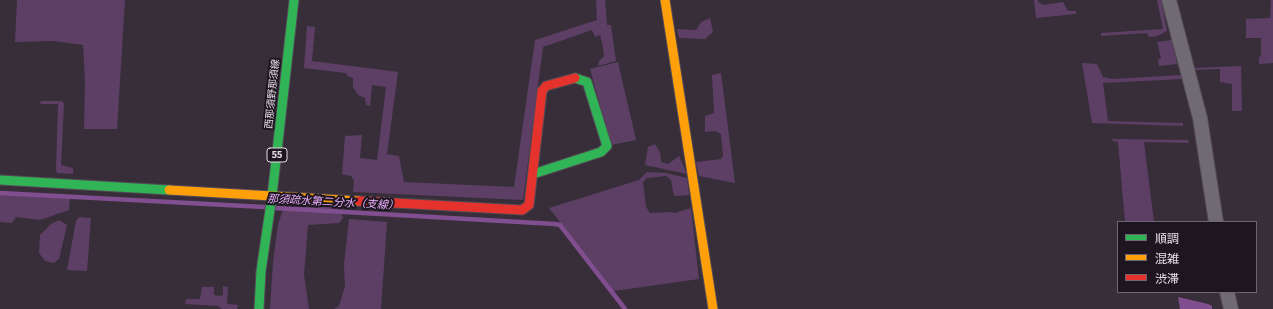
<!DOCTYPE html>
<meta charset="utf-8">
<style>
body{margin:0}
#map{position:relative;width:1273px;height:309px;overflow:hidden;background:#372e3a;font-family:Commissioner,"Noto Sans JP",sans-serif}
canvas{display:block}
.legend{position:absolute;left:1117px;top:221px;width:140px;height:72px;box-sizing:border-box;background:#1d151f;border:1px solid #6e6571;margin:0;padding:5px 7px;list-style:none;font-size:12px;color:#e8deeb}
.legend li{display:flex;align-items:center;gap:8px;height:20px}
.legend b{width:20px;border:1px solid #6e6571}
</style>
<div id="map">
<canvas width="1273" height="309"></canvas>
<ul class="legend">
<li><b style="height:5px;background:#30b455"></b>順調</li>
<li><b style="height:5px;background:#ff9f0a"></b>混雑</li>
<li><b style="height:5px;background:#e5322d"></b>渋滞</li>
</ul>
</div>
<script>
const g = document.querySelector('canvas').getContext('2d');
g.lineJoin = 'round';
function paint(path, color) { g.fillStyle = color; g.fill(path, 'evenodd'); }
const poly = rows => new Path2D(rows.map(r => 'M' + r).join(''));
function strokePath(path, color, width, dash) { g.strokeStyle = color; g.lineWidth = width; g.lineCap = dash ? 'butt' : 'round'; g.setLineDash(dash || []); g.stroke(path); }
function label(font, color, halo, rows, align = 'center') {
  g.font = font + ' Commissioner,"Noto Sans JP",sans-serif'; g.lineWidth = 4; g.setLineDash([]); g.textBaseline = 'middle'; g.strokeStyle = halo; g.fillStyle = color; for (const [text, x, y, turn = 0] of rows) {
    g.save(); g.translate(x, y); g.rotate((+turn || 0) * Math.PI / 180); g.textAlign = isNaN(turn) ? turn : align; if (halo) g.strokeText(text, 0, 0); g.fillText(text, 0, 0); g.restore();
  }
}
const green = poly([
 [17,0,125,0,117,129,84,129,85,81,83,45,54,41,15,42],
 [596,0,605,0,607,25,611,25,616,61,598,66,599,61,604,56,603,47,600,35,595,37,592,30,543,47,523,200,353,192,354,181,351,176,342,174,345,136,362,135,360,158,377,160,386,87,372,85,370,106,366,105,365,98,358,95,353,87,353,78,347,76,346,73,304,68,307,26,315,27,312,61,398,72,387,154,399,156,404,182,514,187,535,40,597,20],
 [1034,0,1038,0,1038,2,1043,5,1063,2,1068,11,1076,11,1076,14,1036,18],
 [1157,0,1161,0,1167,31,1157,36,1149,37,1147,33,1101,36,1101,33,1163,29],
 [1271,0,1273,0,1273,63,1259,64,1259,57,1261,56,1261,38,1246,38,1246,19,1270,18],
 [710,18,713,32,705,39,679,38,677,29,696,30,701,22],
 [1172,40,1177,64,1159,66,1158,60,1161,58,1157,42],
 [618,62,636,140,611,145,590,69],
 [1082,63,1097,64,1103,77,1111,79,1181,75,1182,79,1103,83,1108,121,1183,123,1183,126,1092,123],
 [1241,66,1242,111,1232,111,1232,84,1220,82,1220,69,1191,70,1194,68],
 [721,73,735,183,699,176,696,162,721,159,723,156,721,134,715,131,705,132,705,116,714,113,712,75],
 [41,101,62,101,64,104,61,165,73,168,73,174,57,173,56,169,58,104,40,104],
 [1111,139,1188,140,1189,143,1144,142,1154,222,1125,222,1118,142,1113,141],
 [655,144,660,152,661,162,668,164,679,156,687,174,645,165,648,147],
 [647,172,666,173,687,178,689,195,674,196,671,180,666,176,647,178,643,182,646,207,650,213,670,212,675,213,691,208,699,279,614,291,549,208,639,180],
 [0,194,70,198,69,210,40,220,16,217,12,223,0,222],
 [284,207,330,207,341,210,343,218,339,223,308,225,304,275,309,309,270,309,273,262,278,224],
 [79,217,91,218,87,271,67,270,76,221],
 [349,219,387,222,381,309,334,309,339,306,345,286,344,265],
 [59,220,67,225,59,259,54,263,45,261,39,253,40,235,51,224],
 [223,286,228,287,227,304,238,305,237,309,222,309,218,306,185,304,186,299,200,299,202,287,214,287,214,295,218,296,223,295]
]);
const water = poly([
 [1178,297,1208,304,1212,306,1212,309,1180,309]
]);
const stream = poly([
 [0,193,264,207],
 [275,208,555,224,560,225,625,309]
]);
const street = poly([
 [1169,0,1200,118,1216,222],
 [1227,292,1231,309]
]);
const fast = poly([
 [533,174,601,152,607,146,587,82,575,78],
 [0,180,169,190],
 [259,309,261,271,272,196,294,0]
]);
const slow = poly([
 [665,0,713,309],
 [169,190,359,201]
]);
const jam = poly([
 [359,201,522,210,529,205,542,91,546,86,575,78]
]);
const shields = [
 [277,155,20]
];
const shieldNames = [
 ["55",277,155]
];
const streetNames = [
 ["西那須野那須線",272,94,-84]
];
const waterNames = [
 ["那須疏水第二分水（支線）",333,202,3]
];
paint(green, '#5d3f65');
paint(water, '#814e90');
strokePath(stream, '#814e90', 4.5);
strokePath(street, '#534b55', 16);
strokePath(fast, '#534b55', 11);
strokePath(slow, '#534b55', 11);
strokePath(jam, '#534b55', 11);
strokePath(street, '#706a72', 14);
strokePath(fast, '#30b455', 9);
strokePath(slow, '#ff9f0a', 9);
strokePath(jam, '#e5322d', 9);
for (const [x, y, w] of shields) { const box = new Path2D(); box.roundRect(x - w / 2, y - 7, w, 14, 3); g.fillStyle = '#1d151f'; g.fill(box); strokePath(box, '#e8deeb', 1); }
label('bold 9px', '#e8deeb', null, shieldNames);
label('10px', '#e8deeb', '#1d151f', streetNames);
label('italic 11px', '#eaaffc', '#1d151f', waterNames);
</script>
